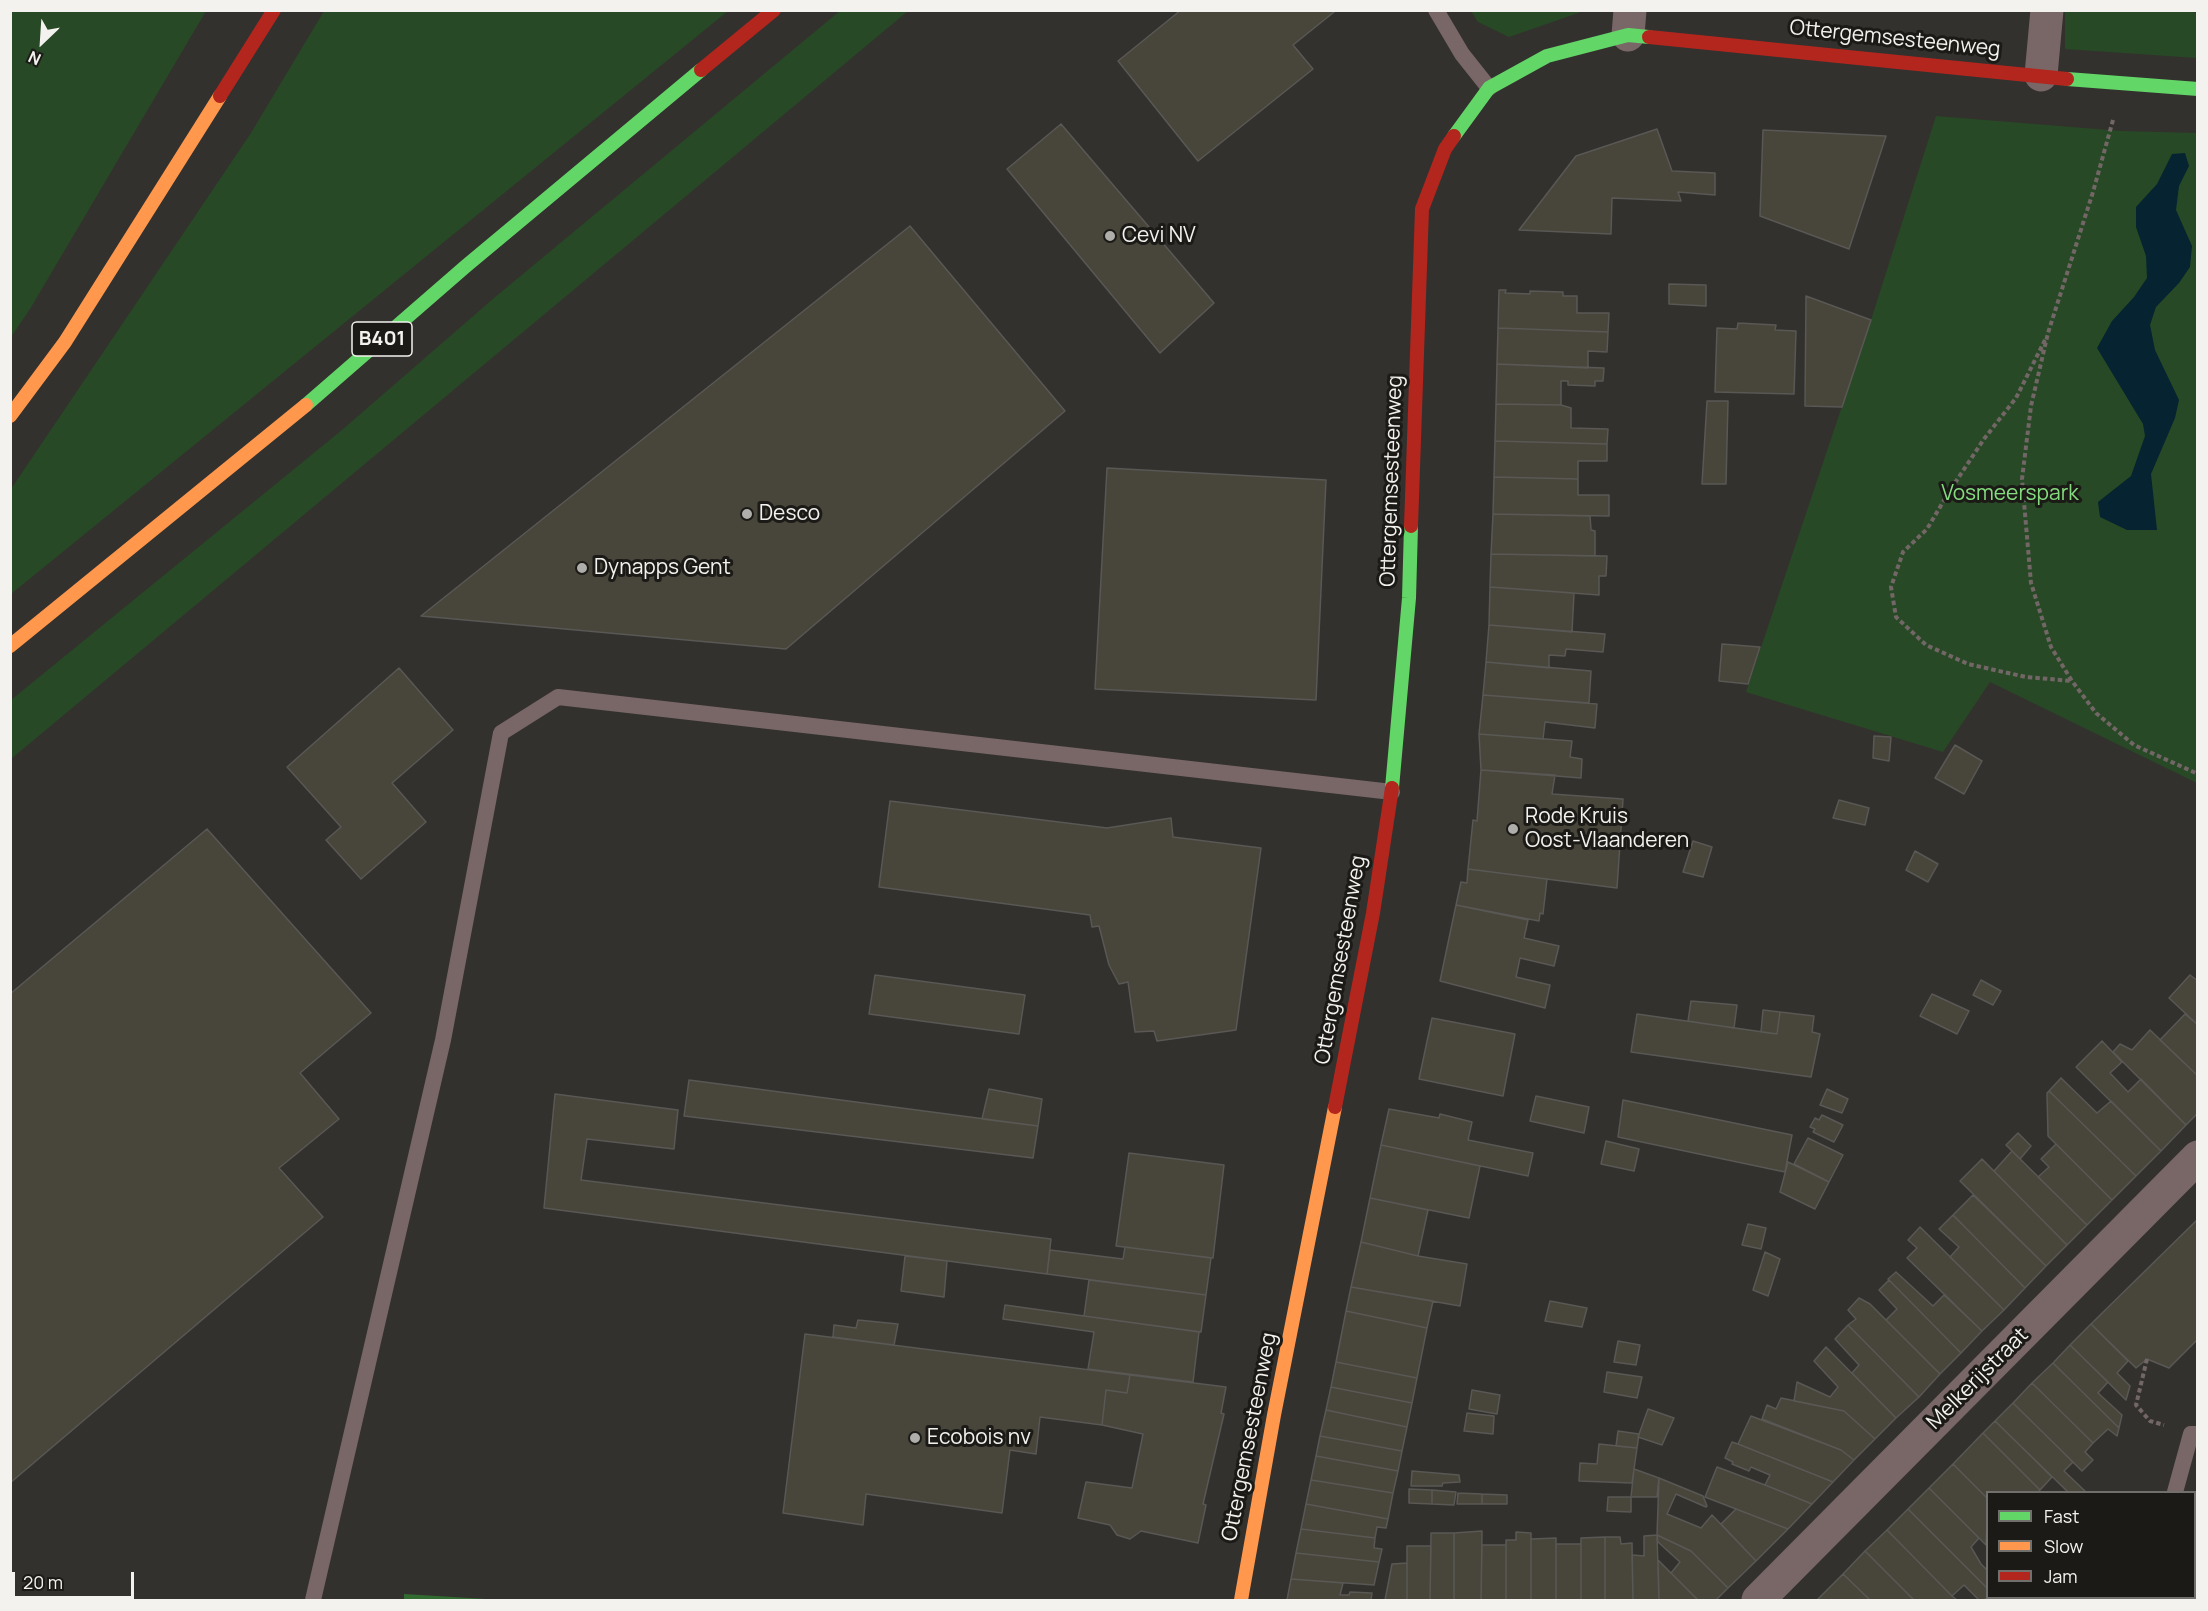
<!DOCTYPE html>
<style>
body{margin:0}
#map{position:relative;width:2208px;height:1611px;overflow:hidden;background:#33312e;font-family:Manrope,sans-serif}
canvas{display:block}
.frame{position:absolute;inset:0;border:12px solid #f3f2ee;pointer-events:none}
.legend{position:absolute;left:1986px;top:1491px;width:210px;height:108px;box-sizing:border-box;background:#1b1a17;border:2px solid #71706d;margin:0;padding:8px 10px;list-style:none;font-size:18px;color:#f3f2ee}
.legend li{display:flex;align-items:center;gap:12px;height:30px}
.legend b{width:30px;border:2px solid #71706d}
.north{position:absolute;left:12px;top:12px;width:60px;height:60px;-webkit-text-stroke:4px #1b1a17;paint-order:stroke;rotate:205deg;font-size:16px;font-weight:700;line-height:24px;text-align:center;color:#f3f2ee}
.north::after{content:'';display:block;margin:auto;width:21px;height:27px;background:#f3f2ee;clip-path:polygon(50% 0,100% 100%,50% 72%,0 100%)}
.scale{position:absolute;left:12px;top:1572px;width:122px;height:27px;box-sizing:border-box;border:3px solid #f3f2ee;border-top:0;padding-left:8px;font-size:18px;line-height:21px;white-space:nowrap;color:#f3f2ee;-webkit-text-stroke:4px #1b1a17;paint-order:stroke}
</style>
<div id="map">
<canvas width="2208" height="1611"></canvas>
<div class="frame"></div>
<ul class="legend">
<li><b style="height:8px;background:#63d668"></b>Fast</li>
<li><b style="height:8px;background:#ff974d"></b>Slow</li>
<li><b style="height:8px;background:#b3261e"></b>Jam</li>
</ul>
<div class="north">N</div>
<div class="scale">20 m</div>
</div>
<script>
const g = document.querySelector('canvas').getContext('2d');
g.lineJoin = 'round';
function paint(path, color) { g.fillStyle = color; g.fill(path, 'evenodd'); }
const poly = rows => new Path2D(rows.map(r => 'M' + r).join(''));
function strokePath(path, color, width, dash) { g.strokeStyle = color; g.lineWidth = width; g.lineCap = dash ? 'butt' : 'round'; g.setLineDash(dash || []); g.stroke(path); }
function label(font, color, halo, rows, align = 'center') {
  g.font = font + ' Manrope,sans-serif'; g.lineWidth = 6; g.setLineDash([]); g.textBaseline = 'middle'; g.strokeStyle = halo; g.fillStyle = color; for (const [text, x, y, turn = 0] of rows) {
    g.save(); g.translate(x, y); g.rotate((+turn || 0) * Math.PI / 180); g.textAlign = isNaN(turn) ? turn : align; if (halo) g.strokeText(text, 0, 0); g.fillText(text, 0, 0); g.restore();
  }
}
const green = poly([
 [11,10,206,11,30,309,11,337],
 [841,10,908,11,11,759,11,700,342,430,494,298],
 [2185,10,2197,13,2197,58,2065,49,2065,11],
 [324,11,728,11,11,594,11,489,251,133],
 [1471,11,1584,11,1509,37,1478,22],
 [1936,116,2121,131,2197,133,2197,783,1990,682,1943,752,1746,692,1871,320]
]);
const forest = poly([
 [404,1594,502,1600,404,1600]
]);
const water = poly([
 [2185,153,2189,166,2179,186,2176,210,2192,246,2190,267,2179,283,2156,307,2150,325,2155,350,2179,400,2175,418,2151,474,2157,530,2127,530,2100,517,2098,502,2131,476,2145,436,2143,424,2097,348,2112,321,2134,297,2147,278,2146,256,2136,227,2136,207,2157,184,2172,154]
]);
const building = poly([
 [1181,10,1332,10,1334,12,1293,45,1313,69,1198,161,1118,61,1181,10],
 [1061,124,1214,303,1160,353,1007,169,1061,124],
 [1657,129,1672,171,1715,173,1715,195,1678,192,1681,201,1612,198,1611,234,1519,230,1576,156,1657,129],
 [1763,130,1886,136,1849,249,1760,216,1763,130],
 [910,226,1065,411,786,649,421,616,910,226],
 [1669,284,1706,285,1706,306,1669,304,1669,284],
 [1499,290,1506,290,1505,293,1530,294,1530,291,1563,292,1563,296,1577,296,1577,313,1609,313,1608,332,1498,328,1499,290],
 [1806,296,1871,320,1842,407,1805,406,1806,296],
 [1738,323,1776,325,1775,330,1796,331,1794,394,1715,392,1717,328,1737,329,1738,323],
 [1498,328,1608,332,1607,352,1588,351,1588,368,1497,364,1498,328],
 [1497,364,1604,368,1603,381,1595,381,1595,386,1568,385,1568,381,1561,381,1561,405,1496,404,1497,364],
 [1707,401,1728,401,1726,484,1702,484,1707,401],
 [1496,404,1561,405,1571,408,1571,428,1608,429,1607,444,1495,441,1496,404],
 [1495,441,1607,444,1607,461,1578,461,1578,479,1494,477,1495,441],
 [1107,468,1326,480,1316,700,1095,689,1107,468],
 [1494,477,1578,479,1578,495,1609,495,1609,516,1493,514,1494,477],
 [1493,514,1590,516,1591,530,1595,531,1595,556,1491,554,1493,514],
 [1491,554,1607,556,1606,576,1599,576,1599,595,1490,587,1491,554],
 [1490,587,1574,593,1572,632,1489,625,1490,587],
 [1489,625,1605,634,1603,652,1566,649,1565,656,1549,655,1549,668,1486,662,1489,625],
 [1722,644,1760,647,1748,684,1719,681,1722,644],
 [1486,662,1591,671,1589,703,1483,695,1486,662],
 [399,668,453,730,392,783,426,822,361,879,326,840,341,827,287,767,399,668],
 [1483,695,1597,704,1595,728,1545,722,1543,739,1479,734,1483,695],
 [1479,734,1572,741,1570,757,1582,759,1581,778,1481,770,1479,734],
 [1874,736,1891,737,1889,761,1873,758,1874,736],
 [1955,745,1982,761,1964,794,1935,778,1955,745],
 [1481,770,1555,775,1552,794,1623,799,1617,888,1468,869,1473,820,1477,821,1481,770],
 [1839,800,1869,808,1865,825,1833,818,1839,800],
 [890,801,1107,828,1171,818,1173,837,1261,848,1236,1030,1157,1041,1154,1031,1135,1032,1128,982,1119,984,1109,965,1099,926,1092,927,1090,915,879,887,890,801],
 [207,829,371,1013,300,1073,339,1119,279,1168,323,1217,10,1483,10,994,207,829],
 [1693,841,1712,847,1703,877,1683,872,1693,841],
 [1915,851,1938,864,1928,882,1906,870,1915,851],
 [1468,869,1547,879,1543,914,1540,913,1539,921,1456,905,1461,882,1467,883,1468,869],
 [1456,905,1528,920,1524,938,1559,946,1554,966,1520,958,1516,977,1550,985,1545,1008,1440,981,1456,905],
 [875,975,1025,995,1019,1034,869,1014,875,975],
 [2190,975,2198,981,2198,1025,2169,998,2190,975],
 [1981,980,2001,991,1993,1005,1973,995,1981,980],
 [1932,994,1969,1011,1957,1034,1920,1016,1932,994],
 [1691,1001,1737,1005,1734,1028,1688,1021,1691,1001],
 [1763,1010,1780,1012,1777,1034,1761,1032,1763,1010],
 [1780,1012,1814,1016,1812,1032,1820,1034,1811,1077,1631,1052,1637,1014,1777,1034,1780,1012],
 [2185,1014,2198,1025,2198,1076,2160,1040,2185,1014],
 [1432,1018,1515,1034,1503,1096,1419,1079,1432,1018],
 [2150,1030,2198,1076,2198,1113,2186,1125,2113,1052,2120,1044,2132,1050,2150,1030],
 [2102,1041,2122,1062,2110,1073,2128,1092,2141,1079,2186,1125,2161,1151,2076,1067,2102,1041],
 [2061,1078,2097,1113,2111,1101,2161,1151,2136,1176,2049,1091,2061,1078],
 [689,1080,1038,1126,1033,1158,684,1116,689,1080],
 [989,1089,1042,1099,1038,1126,982,1119,989,1089],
 [1827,1089,1848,1099,1842,1113,1820,1105,1827,1089],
 [2049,1091,2136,1176,2112,1200,2048,1136,2047,1093,2049,1091],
 [555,1094,678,1110,674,1149,587,1139,581,1180,1051,1239,1047,1274,544,1208,555,1094],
 [1536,1096,1589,1107,1584,1133,1530,1121,1536,1096],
 [1623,1100,1792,1135,1785,1172,1618,1137,1623,1100],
 [1389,1109,1439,1118,1440,1114,1472,1122,1468,1140,1533,1153,1528,1176,1381,1145,1389,1109],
 [1822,1115,1843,1125,1834,1142,1813,1132,1815,1129,1810,1127,1815,1118,1819,1120,1822,1115],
 [2018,1133,2031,1146,2020,1159,2006,1145,2018,1133],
 [1808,1138,1843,1155,1829,1182,1794,1164,1808,1138],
 [1606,1141,1639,1149,1634,1171,1601,1164,1606,1141],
 [2056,1144,2112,1200,2087,1225,2038,1177,2049,1167,2041,1159,2056,1144],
 [1381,1145,1480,1166,1469,1218,1370,1198,1381,1145],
 [2012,1151,2087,1225,2067,1245,1994,1171,2012,1151],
 [1129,1153,1224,1165,1213,1258,1116,1246,1129,1153],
 [1982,1159,2067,1245,2046,1266,1960,1181,1982,1159],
 [1788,1162,1829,1182,1815,1209,1780,1192,1788,1162],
 [1973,1195,2046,1266,2025,1288,1953,1215,1973,1195],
 [1370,1198,1428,1210,1418,1256,1361,1242,1370,1198],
 [1953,1215,2025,1288,2004,1310,1950,1257,1959,1247,1939,1229,1953,1215],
 [2198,1219,2198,1339,2169,1368,2147,1359,2136,1368,2091,1324,2198,1219],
 [1748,1224,1766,1228,1761,1249,1742,1245,1748,1224],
 [1920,1227,2004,1310,1982,1331,1907,1258,1917,1248,1908,1240,1920,1227],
 [1361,1242,1418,1256,1467,1264,1460,1306,1351,1287,1361,1242],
 [1125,1247,1211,1258,1206,1295,1047,1274,1050,1250,1123,1259,1125,1247],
 [1765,1252,1780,1259,1768,1296,1753,1290,1765,1252],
 [905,1256,947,1261,944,1297,901,1291,905,1256],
 [1896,1272,1933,1306,1944,1295,1982,1331,1961,1353,1888,1279,1896,1272],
 [1089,1280,1206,1295,1201,1332,1084,1316,1089,1280],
 [1889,1280,1961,1353,1940,1374,1886,1320,1897,1309,1879,1290,1889,1280],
 [1351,1287,1433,1301,1427,1328,1346,1311,1351,1287],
 [1859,1298,1870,1304,1940,1374,1919,1397,1848,1325,1856,1319,1848,1310,1859,1298],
 [1550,1301,1587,1308,1582,1327,1545,1321,1550,1301],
 [1005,1305,1199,1332,1193,1382,1088,1369,1094,1332,1003,1319,1005,1305],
 [1346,1311,1427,1328,1417,1378,1336,1362,1346,1311],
 [858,1320,898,1324,894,1345,833,1337,834,1325,856,1328,858,1320],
 [2091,1324,2128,1361,2117,1373,2130,1386,2126,1400,2070,1345,2091,1324],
 [1848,1325,1919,1397,1896,1418,1852,1373,1859,1365,1835,1339,1848,1325],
 [805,1334,1130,1375,1127,1393,1106,1390,1102,1425,1040,1417,1036,1454,1010,1450,1002,1513,866,1494,863,1525,783,1513,805,1334],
 [1618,1341,1640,1345,1636,1365,1614,1362,1618,1341],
 [2070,1345,2108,1382,2098,1393,2122,1415,2119,1428,2053,1363,2070,1345],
 [1826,1347,1896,1418,1875,1439,1844,1411,1794,1401,1797,1382,1830,1397,1838,1387,1814,1361,1826,1347],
 [1336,1362,1417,1378,1412,1403,1331,1387,1336,1362],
 [2053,1363,2119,1428,2117,1436,2108,1429,2093,1443,2032,1383,2053,1363],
 [1607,1372,1642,1377,1637,1398,1604,1392,1607,1372],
 [1130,1375,1226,1387,1221,1413,1224,1414,1203,1504,1206,1505,1198,1543,1141,1531,1130,1539,1117,1535,1110,1525,1078,1518,1086,1482,1132,1488,1143,1434,1102,1425,1106,1390,1127,1393,1130,1375],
 [2032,1383,2093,1443,2085,1452,2093,1460,2082,1471,2013,1403,2032,1383],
 [1331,1387,1412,1403,1407,1427,1326,1410,1331,1387],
 [1472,1390,1500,1395,1497,1414,1469,1409,1472,1390],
 [1781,1398,1844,1411,1875,1439,1854,1460,1841,1450,1762,1419,1767,1405,1776,1409,1781,1398],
 [2013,1403,2073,1462,2064,1471,2086,1492,2068,1492,1995,1421,2013,1403],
 [1648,1409,1674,1418,1662,1445,1638,1437,1648,1409],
 [1326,1410,1407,1427,1402,1451,1320,1436,1326,1410],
 [1467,1413,1494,1416,1493,1434,1464,1431,1467,1413],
 [1751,1416,1841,1450,1854,1460,1833,1482,1738,1444,1751,1416],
 [1995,1421,2052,1477,2040,1490,1983,1433,1995,1421],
 [1618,1431,1639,1434,1637,1448,1616,1446,1618,1431],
 [1983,1433,2040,1490,2038,1492,1988,1492,1988,1499,1953,1464,1983,1433],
 [1320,1436,1402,1451,1398,1471,1316,1456,1320,1436],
 [1732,1442,1738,1444,1833,1482,1812,1504,1765,1485,1770,1475,1751,1467,1749,1471,1732,1464,1733,1462,1725,1458,1732,1442],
 [1599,1444,1637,1448,1632,1483,1579,1481,1580,1463,1597,1464,1599,1444],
 [1316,1456,1398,1471,1393,1493,1311,1480,1316,1456],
 [1953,1464,1988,1499,1986,1545,1929,1488,1953,1464],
 [1717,1467,1765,1485,1812,1504,1788,1529,1736,1509,1705,1497,1717,1467],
 [1634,1469,1659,1478,1657,1497,1631,1497,1634,1469],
 [1412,1471,1459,1475,1460,1482,1443,1483,1442,1486,1411,1486,1412,1471],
 [1659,1478,1703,1496,1707,1506,1706,1507,1676,1494,1667,1514,1701,1528,1712,1515,1756,1561,1728,1588,1691,1551,1657,1535,1659,1478],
 [1311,1480,1393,1493,1388,1519,1306,1504,1311,1480],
 [1929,1488,1979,1538,1971,1547,1981,1564,1988,1571,1988,1589,1908,1509,1929,1488],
 [1409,1489,1432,1490,1432,1504,1409,1503,1409,1489],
 [1432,1490,1456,1492,1454,1505,1432,1504,1432,1490],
 [1458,1493,1482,1494,1482,1504,1457,1504,1458,1493],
 [1482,1494,1507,1495,1507,1504,1482,1504,1482,1494],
 [1608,1497,1631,1497,1631,1512,1607,1511,1608,1497],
 [1306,1504,1388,1519,1386,1528,1377,1527,1375,1538,1301,1529,1306,1504],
 [1736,1509,1788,1529,1756,1561,1721,1524,1736,1509],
 [1908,1509,1988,1589,1988,1597,1984,1600,1979,1600,1964,1585,1952,1596,1887,1530,1908,1509],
 [1301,1529,1375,1538,1374,1548,1382,1549,1379,1562,1296,1553,1301,1529],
 [1887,1530,1952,1596,1957,1600,1914,1600,1865,1551,1887,1530],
 [1482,1531,1481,1600,1454,1600,1454,1533,1482,1531],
 [1516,1532,1531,1533,1531,1600,1506,1600,1506,1540,1516,1540,1516,1532],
 [1431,1533,1454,1533,1454,1600,1430,1600,1431,1533],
 [1657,1535,1691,1551,1728,1588,1716,1600,1698,1600,1671,1573,1680,1562,1658,1542,1657,1535],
 [1657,1535,1659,1600,1633,1600,1632,1555,1644,1556,1644,1536,1657,1535],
 [1605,1537,1605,1600,1581,1600,1581,1538,1605,1537],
 [1605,1537,1620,1537,1621,1544,1632,1543,1633,1600,1605,1600,1605,1537],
 [1556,1538,1556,1600,1531,1600,1531,1539,1556,1538],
 [1556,1544,1581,1544,1581,1600,1556,1600,1556,1544],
 [1482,1545,1506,1545,1506,1600,1481,1600,1482,1545],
 [1407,1546,1431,1546,1430,1600,1407,1600,1407,1546],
 [1865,1551,1914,1600,1870,1600,1843,1574,1865,1551],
 [1296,1553,1379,1562,1374,1585,1291,1579,1296,1553],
 [1658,1560,1698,1600,1659,1600,1658,1560],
 [1407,1563,1407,1600,1385,1600,1392,1564,1407,1563],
 [1843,1574,1870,1600,1817,1600,1843,1574],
 [1291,1579,1343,1583,1340,1595,1349,1595,1350,1592,1372,1593,1371,1600,1287,1600,1291,1579]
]);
const path = poly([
 [2113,120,2093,192,2048,333,2031,406,2022,479,2031,583,2051,647,2072,681,2096,713,2134,745,2198,774],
 [2045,340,2016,398,1984,439,1949,492,1927,529,1903,552,1891,587,1896,617,1926,645,1968,664,2026,677,2072,681],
 [2147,1359,2136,1405,2150,1421,2164,1425]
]);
const lane = poly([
 [1436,10,1462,54,1489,88],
 [2175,1492,2191,1434,2198,1434],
 [313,1600,443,1040,501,733,558,697,1392,792],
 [2146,1600,2147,1598]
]);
const street = poly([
 [1628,35,1630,10],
 [2041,75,2047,10],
 [1758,1600,2198,1157]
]);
const fast = poly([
 [2067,79,2198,89],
 [1454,136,1489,88,1547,56,1628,35,1649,37],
 [306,405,466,266,701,70],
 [1392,788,1409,598,1411,526]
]);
const slow = poly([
 [10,416,65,342,220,96],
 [10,646,306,405],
 [1241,1600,1274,1415,1335,1107]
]);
const jam = poly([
 [1649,37,2067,79],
 [701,70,774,10],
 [220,96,274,10],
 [1411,526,1422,209,1445,149,1454,136],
 [1335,1107,1373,913,1392,788]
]);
const markers = [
 [1110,236,6,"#b0aeab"],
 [747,514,6,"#b0aeab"],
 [582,568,6,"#b0aeab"],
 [1513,829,6,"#b0aeab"],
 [915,1438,6,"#b0aeab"]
];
const shields = [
 [382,339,60]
];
const shieldNames = [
 ["B401",382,339]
];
const streetNames = [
 ["Ottergemsesteenweg",1895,39,6],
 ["Ottergemsesteenweg",1392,481,-88],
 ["Ottergemsesteenweg",1341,960,-80],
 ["Melkerijstraat",1978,1379,-45],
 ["Ottergemsesteenweg",1250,1437,-79]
];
const poiNames = [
 ["Cevi NV",1122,236],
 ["Desco",759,514],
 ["Dynapps Gent",594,568],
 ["Rode Kruis",1525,817],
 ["Oost-Vlaanderen",1525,841],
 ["Ecobois nv",927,1438]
];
const parkNames = [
 ["Vosmeerspark",2010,494]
];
paint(green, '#284925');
paint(forest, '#326b30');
paint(water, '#052330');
paint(building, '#48453a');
strokePath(building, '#595855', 1.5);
strokePath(path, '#726766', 4, [4.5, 3]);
strokePath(lane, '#796768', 16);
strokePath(street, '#796768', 33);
strokePath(fast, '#63d668', 14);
strokePath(slow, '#ff974d', 14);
strokePath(jam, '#b3261e', 14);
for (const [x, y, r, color] of markers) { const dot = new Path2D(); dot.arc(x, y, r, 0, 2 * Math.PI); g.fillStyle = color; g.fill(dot); strokePath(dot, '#1b1a17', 2); }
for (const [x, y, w] of shields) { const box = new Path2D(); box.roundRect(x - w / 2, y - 17, w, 34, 4.5); g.fillStyle = '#1b1a17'; g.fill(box); strokePath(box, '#f3f2ee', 1.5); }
label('bold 20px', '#f3f2ee', null, shieldNames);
label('21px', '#f3f2ee', '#1b1a17', streetNames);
label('21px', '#f3f2ee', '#1b1a17', poiNames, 'left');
label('21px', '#84dc7f', '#1b1a17', parkNames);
</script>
